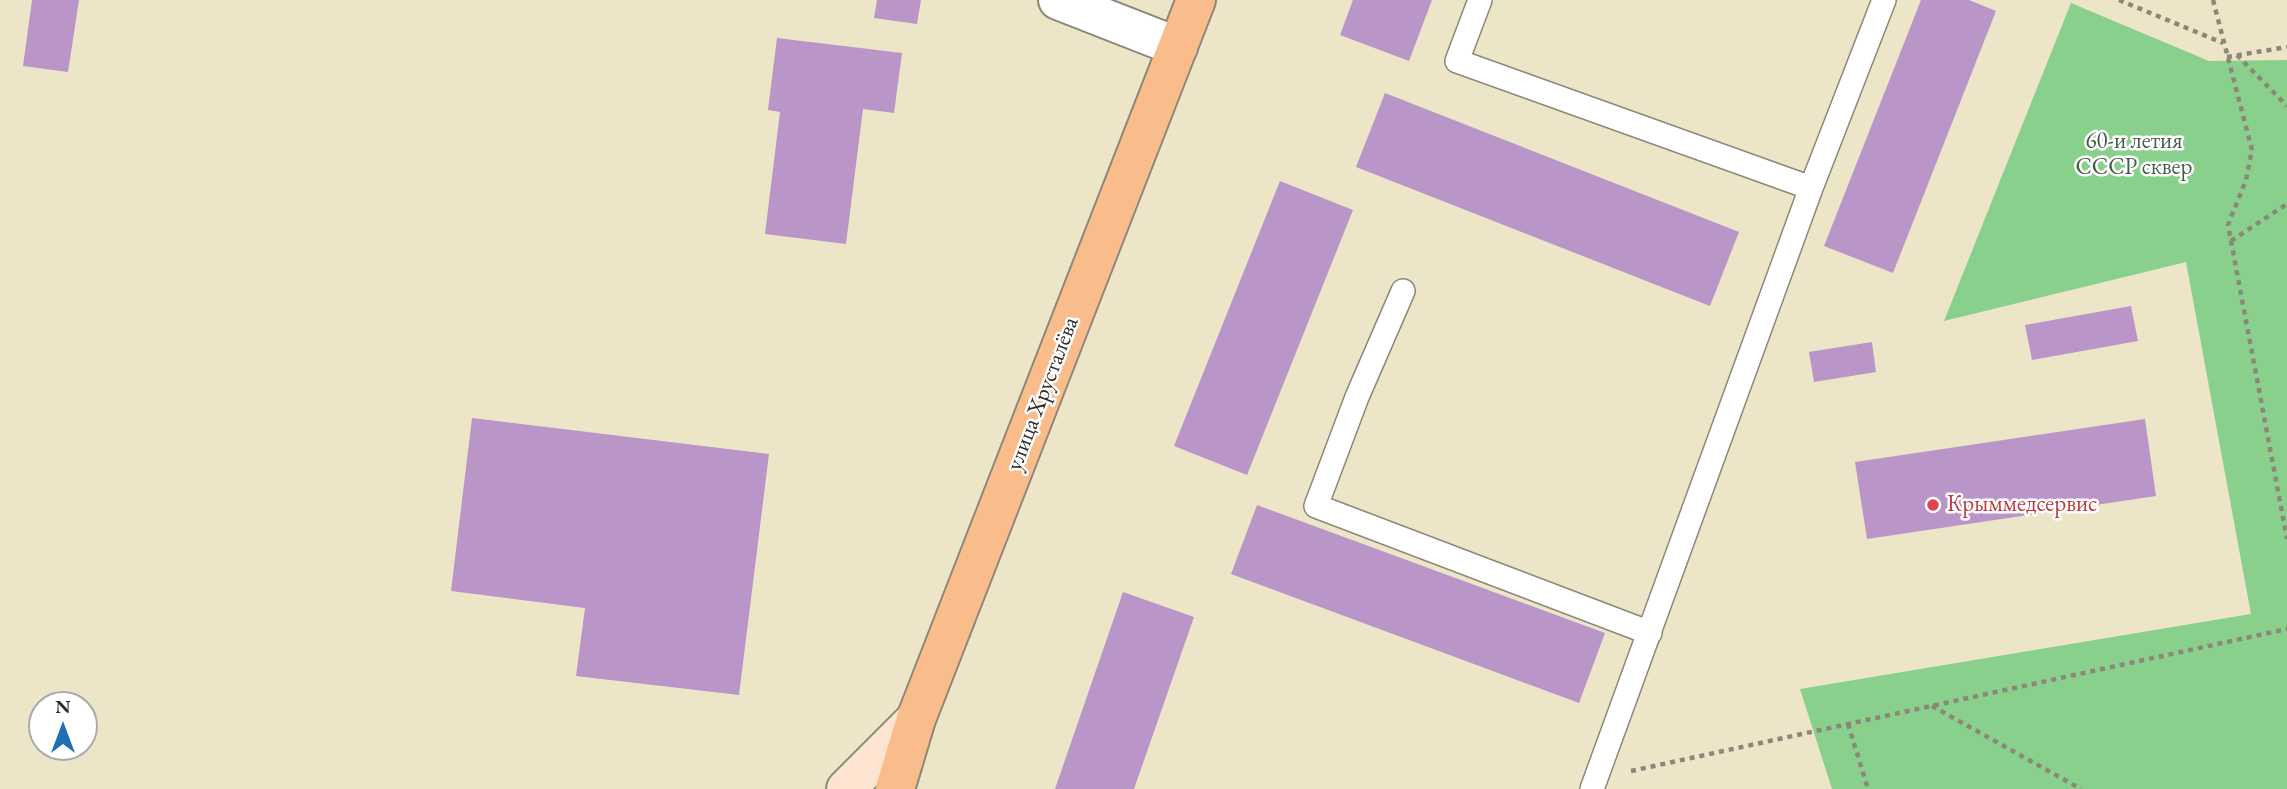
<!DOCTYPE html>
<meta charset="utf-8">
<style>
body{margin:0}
#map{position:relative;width:2287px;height:789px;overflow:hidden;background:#ece5c7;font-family:"EB Garamond",serif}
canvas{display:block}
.north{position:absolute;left:28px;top:691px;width:70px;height:70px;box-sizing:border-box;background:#fff;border:2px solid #aaa;border-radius:50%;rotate:0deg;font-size:19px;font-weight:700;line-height:28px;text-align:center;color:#2b2b2b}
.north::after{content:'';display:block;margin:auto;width:24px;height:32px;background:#1f6fb2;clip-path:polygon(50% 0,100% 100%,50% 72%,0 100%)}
</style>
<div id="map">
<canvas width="2287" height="789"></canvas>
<div class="north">N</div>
</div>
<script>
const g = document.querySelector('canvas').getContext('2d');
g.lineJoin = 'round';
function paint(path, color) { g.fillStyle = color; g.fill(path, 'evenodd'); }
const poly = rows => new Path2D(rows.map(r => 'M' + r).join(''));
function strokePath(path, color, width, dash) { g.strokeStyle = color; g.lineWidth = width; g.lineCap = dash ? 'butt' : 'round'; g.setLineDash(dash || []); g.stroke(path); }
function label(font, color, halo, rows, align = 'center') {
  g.font = font + ' "EB Garamond",serif'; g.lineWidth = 5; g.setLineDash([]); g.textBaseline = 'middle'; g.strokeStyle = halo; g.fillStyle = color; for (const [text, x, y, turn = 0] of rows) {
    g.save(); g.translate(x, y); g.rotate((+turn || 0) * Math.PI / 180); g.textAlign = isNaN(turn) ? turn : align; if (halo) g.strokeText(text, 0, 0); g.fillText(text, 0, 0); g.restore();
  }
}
const green = poly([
 [2071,3,2209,61,2287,60,2287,789,1832,789,1800,689,2251,614,2186,262,1944,321]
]);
const building = poly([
 [32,0,79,0,68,72,23,66],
 [877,0,921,0,917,24,874,18],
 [1353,0,1432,0,1409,61,1340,35],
 [1921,0,1969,0,1996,11,1893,273,1824,246],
 [777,38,902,53,894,113,863,109,846,244,765,234,780,112,768,110],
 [1385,93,1739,232,1710,306,1356,167],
 [1280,181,1353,210,1247,475,1174,446],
 [2131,306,2138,341,2032,360,2025,325],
 [1872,342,1876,372,1814,382,1809,352],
 [472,418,769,454,739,695,576,676,585,608,451,591],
 [2145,419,2156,496,1867,539,1855,462],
 [1257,505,1605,633,1579,703,1231,574],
 [1123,592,1194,617,1134,789,1055,789]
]);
const path = poly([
 [2119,0,2223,43],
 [2213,0,2252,150,2246,180,2228,225,2287,539],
 [2237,55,2287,106],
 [2227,57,2287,47],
 [2231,241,2287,204],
 [1932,706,2081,789],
 [1848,724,1868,789],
 [1631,771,2287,629]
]);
const lane = poly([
 [1480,0,1457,61,1811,188],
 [1403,291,1357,397,1316,506,1650,633],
 [1592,789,1811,188,1884,0]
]);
const street = poly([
 [1058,0,1178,47]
]);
const secondary = poly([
 [846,789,916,719]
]);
const primary = poly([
 [895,789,916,719,1196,0]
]);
const markers = [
 [1933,505,7,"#e0444e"]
];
const parkNames = [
 ["60-и летия",2134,142],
 ["СССР сквер",2134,168]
];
const streetNames = [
 ["улица Хрусталёва",1043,394,-69]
];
const healthNames = [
 ["Крыммедсервис",1947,505]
];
paint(green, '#88d08b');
paint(building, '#ba95c7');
strokePath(lane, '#8c8879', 26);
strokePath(street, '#8c8879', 42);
strokePath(secondary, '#8c8879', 42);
strokePath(primary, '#8c8879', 42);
strokePath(path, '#8c8879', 4.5, [5, 5]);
strokePath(lane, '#fff', 23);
strokePath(street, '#fff', 38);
strokePath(secondary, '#fde4d1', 38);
strokePath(primary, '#fabc8b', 38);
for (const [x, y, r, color] of markers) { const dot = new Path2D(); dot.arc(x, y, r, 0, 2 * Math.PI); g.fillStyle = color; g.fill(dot); strokePath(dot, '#fff', 2.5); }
label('23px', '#475d48', '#fff', parkNames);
label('23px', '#2b2b2b', '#fff', streetNames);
label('23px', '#be3a42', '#fff', healthNames, 'left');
</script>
